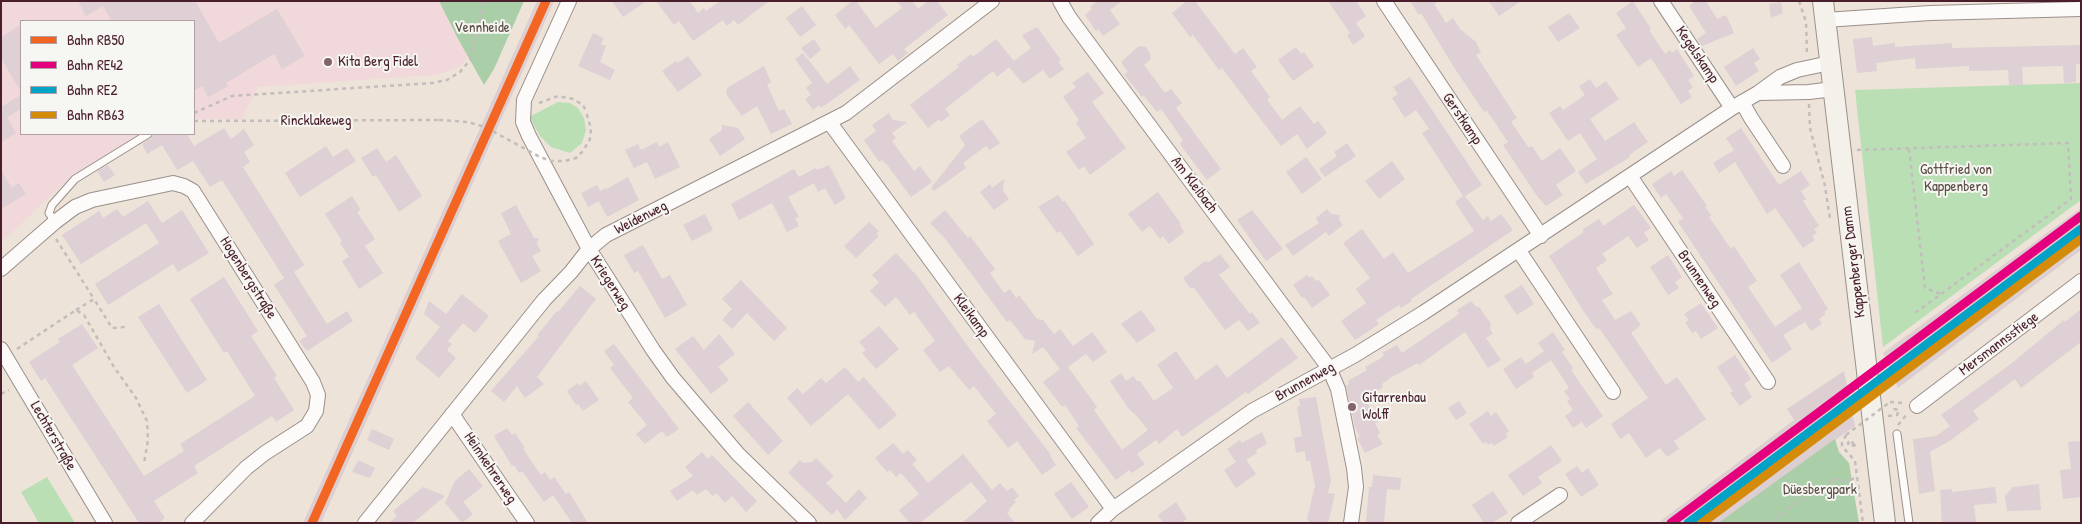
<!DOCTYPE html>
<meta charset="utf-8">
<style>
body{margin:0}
#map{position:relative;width:2082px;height:524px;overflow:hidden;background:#ede3d8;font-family:"Patrick Hand",sans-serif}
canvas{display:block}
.frame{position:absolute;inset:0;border:2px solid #4a1f2b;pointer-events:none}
.legend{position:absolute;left:20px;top:20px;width:175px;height:115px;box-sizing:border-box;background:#f6f6f2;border:1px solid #b1a0a2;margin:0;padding:6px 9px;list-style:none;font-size:15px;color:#4a1f2b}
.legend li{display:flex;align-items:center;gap:10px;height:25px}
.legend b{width:25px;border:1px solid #b1a0a2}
</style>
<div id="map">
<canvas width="2082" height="524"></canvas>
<div class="frame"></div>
<ul class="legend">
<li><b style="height:6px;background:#f26522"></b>Bahn RB50</li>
<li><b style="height:6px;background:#e5007d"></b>Bahn RE42</li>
<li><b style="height:6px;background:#04a2c6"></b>Bahn RE2</li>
<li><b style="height:6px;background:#d48b09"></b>Bahn RB63</li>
</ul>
</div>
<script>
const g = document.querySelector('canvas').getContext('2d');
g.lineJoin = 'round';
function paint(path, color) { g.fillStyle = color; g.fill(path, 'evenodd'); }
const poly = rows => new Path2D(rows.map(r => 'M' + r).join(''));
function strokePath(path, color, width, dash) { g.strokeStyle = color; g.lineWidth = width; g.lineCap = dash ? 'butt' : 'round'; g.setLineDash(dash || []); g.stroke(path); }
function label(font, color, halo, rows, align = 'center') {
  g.font = font + ' "Patrick Hand",sans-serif'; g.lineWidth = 4; g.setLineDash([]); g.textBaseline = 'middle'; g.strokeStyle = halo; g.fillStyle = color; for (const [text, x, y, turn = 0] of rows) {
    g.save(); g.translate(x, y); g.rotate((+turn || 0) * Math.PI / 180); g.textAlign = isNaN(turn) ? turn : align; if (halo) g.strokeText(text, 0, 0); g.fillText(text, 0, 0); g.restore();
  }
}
const built = poly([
 [1,1,439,1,468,57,458,68,435,75,258,87,242,119,194,119,194,21,21,21,21,134,139,134,74,174,1,243]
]);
const industrial = poly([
 [537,1,554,1,321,523,303,523],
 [2081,208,2081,250,1898,388,1883,353],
 [1844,371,1855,426,1718,523,1658,523,1794,420,1787,409]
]);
const green = poly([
 [2081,83,2081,200,1883,347,1855,90],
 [558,102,570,103,578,108,584,118,586,130,582,143,570,153,551,147,540,136,529,117],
 [47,477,75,523,39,523,21,492]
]);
const forest = poly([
 [439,1,524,1,494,69,484,85,457,37],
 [1835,439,1839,452,1849,463,1859,523,1718,523]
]);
const building = poly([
 [78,1,195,1,219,43,277,9,305,56,282,69,274,54,226,83,228,86,208,97,202,86,194,91,194,21,112,21,103,6,86,16],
 [612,1,647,1,623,17],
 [656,1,690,1,698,13,704,8,706,11,720,1,769,1,738,25,734,20,727,26,723,20,693,41,679,21,674,25],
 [852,1,856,1,876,28,902,8,897,1,912,1,918,9,928,1,937,1,948,15,904,49,908,53,898,61,893,54,879,64,849,25,845,29,835,15],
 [1097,1,1122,1,1110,10,1120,24,1103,36,1098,29,1096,31,1085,15,1092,9,1090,7],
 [1187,1,1195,1,1235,54,1243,48,1257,67,1251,71,1270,97,1267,100,1282,120,1300,106,1314,124,1318,121,1327,133,1307,149,1297,134,1281,146,1222,68,1219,70,1193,35,1190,37,1172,13],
 [1328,1,1356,1,1366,16,1356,23,1365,36,1353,45,1347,35,1350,33],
 [1410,1,1439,1,1434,4,1446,23,1453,18,1460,29,1476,42,1481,52,1476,55,1517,118,1511,122,1529,148,1532,146,1542,161,1560,148,1576,171,1556,185,1563,195,1546,206,1537,196,1503,145,1508,142,1487,111,1484,112,1455,69,1421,13,1419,15],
 [1489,1,1521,1,1499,16],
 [1633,1,1651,29,1649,30,1665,54,1670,50,1672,53,1677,49,1694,76,1688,80,1693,87,1688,91,1692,97,1681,104,1651,58,1638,67,1616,35,1626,28,1616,13],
 [1696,1,1706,1,1717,19,1726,15,1734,33,1702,46,1697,39,1706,33,1689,6],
 [1781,2,1783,13,1771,18,1769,4],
 [802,6,816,25,800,37,786,18],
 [1569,13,1580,28,1558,42,1548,27],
 [21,25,21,92,1,58,1,37],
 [1037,27,1061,60,1058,62,1064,69,1050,79,1043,70,1023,84,1009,67,997,77,993,71,945,109,950,115,941,122,939,119,928,128,910,105,959,67,957,65,971,54,973,57,996,39,1014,61,1031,48,1022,35],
 [593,33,604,38,601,44,606,46,600,62,615,70,610,80,578,66],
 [1872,37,1873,46,1895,43,1895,47,1952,43,1952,48,2081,45,2081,64,2076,64,2076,82,2064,83,2063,66,2022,67,2023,85,2009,85,2008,70,1969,71,1969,66,1916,69,1915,58,1876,63,1877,71,1857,73,1853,39],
 [814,39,821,50,810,59,801,48],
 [1139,46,1146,47,1150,53,1151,59,1144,65,1165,93,1171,89,1182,103,1176,108,1221,169,1207,180,1184,150,1180,143,1183,140,1161,109,1157,112,1144,96,1142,97,1124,74,1128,72,1121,62],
 [1296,47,1301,54,1304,52,1314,66,1293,81,1278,60],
 [1753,48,1760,59,1754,63,1759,71,1736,86,1724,67],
 [803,53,827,84,850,66,860,80,821,108,819,105,813,110,805,99,811,95,806,88,812,83,795,59],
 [688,56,702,75,678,92,662,71,676,61,678,63],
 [764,66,771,82,767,85,768,87,779,111,784,109,792,124,771,134,757,106,742,116,726,94,727,88],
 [1088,72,1104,93,1092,102,1126,148,1090,175,1084,166,1079,170,1066,152,1086,138,1076,123,1079,120,1063,97,1076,87,1072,83],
 [1410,77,1482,185,1465,196,1483,220,1488,216,1491,221,1501,214,1513,230,1411,299,1412,301,1401,308,1399,305,1376,320,1379,324,1355,340,1341,321,1366,303,1356,289,1370,278,1343,243,1362,229,1384,259,1393,252,1408,273,1474,231,1455,202,1463,196,1422,133,1429,129,1416,110,1405,118,1392,98,1398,94,1393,87],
 [1590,79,1596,88,1606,81,1619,99,1590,119,1605,141,1634,122,1648,142,1629,155,1630,157,1586,184,1578,172,1597,159,1580,133,1568,141,1549,113,1560,106,1563,110,1585,95,1579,86],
 [21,95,21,109,7,117,16,133,1,142,1,107],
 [889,113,893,120,907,122,892,133,896,138,892,141,914,171,920,166,932,182,911,197,888,166,882,160,879,162,864,140,876,131,872,125],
 [982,119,1000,143,990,150,986,146,963,163,966,168,934,191,931,188,965,145,959,136],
 [722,125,738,128,745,139,720,156,709,139,722,130],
 [224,128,231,139,244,129,254,145,244,152,250,162,243,167,304,265,294,272,327,324,347,311,353,321,307,351,299,341,307,336,274,285,284,278,222,180,210,187,193,161,177,170,162,145,147,154,142,144,151,138,153,134,179,134,172,138,180,134,187,134,194,146],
 [1741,128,1779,185,1801,171,1810,185,1801,191,1806,199,1803,201,1819,226,1814,229,1817,233,1812,236,1815,240,1803,248,1775,208,1767,214,1735,162,1719,173,1713,163,1734,150,1726,138],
 [657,142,659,147,668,142,680,167,655,179,647,162,634,168,625,150,638,144,641,150],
 [1347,143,1356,156,1325,177,1319,169,1337,156,1334,152],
 [326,146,333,157,347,148,356,161,300,197,285,173],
 [377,148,386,162,396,155,422,196,399,212,376,175,373,177,361,158],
 [1306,157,1322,179,1302,194,1286,172],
 [1392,161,1405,179,1379,199,1365,181],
 [108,165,115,175,104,182,97,171],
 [829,165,846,198,835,205,825,188,818,192,814,183,788,197,799,217,795,218,799,226,787,232,772,203,739,220,731,204,794,169,799,177,816,168,817,170],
 [1682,170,1707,206,1705,207,1711,215,1709,217,1731,249,1734,246,1757,281,1748,287,1775,327,1802,308,1780,275,1799,262,1828,309,1824,312,1826,314,1819,319,1822,324,1811,331,1805,322,1783,335,1792,349,1772,363,1678,222,1683,218,1666,194,1661,198,1652,184,1671,171,1674,176],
 [1,171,12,188,19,183,26,194,1,209],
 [628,177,639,200,607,217,599,201,588,207,581,193,597,185,600,191,606,188,607,189],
 [1004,179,1003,191,1009,199,994,210,980,192,990,184,992,188],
 [1158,192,1181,224,1180,225,1184,232,1169,244,1163,236,1160,239,1150,226,1142,232,1128,214],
 [1058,195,1063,202,1065,201,1094,244,1078,256,1060,231,1057,233,1038,207],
 [352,196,361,210,357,212,375,239,365,246,383,273,359,289,342,261,349,257,340,243,342,241,325,214],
 [148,201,162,223,182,210,209,253,178,272,173,264,108,305,95,284,159,243,146,223,81,264,62,235,99,211,103,218,117,209,123,217],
 [516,205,534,238,539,238,537,244,541,251,532,256,541,271,521,283,498,241,511,234,501,213],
 [1634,205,1651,228,1644,233,1649,240,1637,248,1628,236,1602,254,1607,260,1596,268,1613,294,1602,300,1615,320,1631,311,1641,325,1631,333,1666,385,1677,377,1706,419,1674,441,1679,449,1667,457,1660,448,1646,458,1629,433,1620,439,1611,424,1648,398,1599,328,1596,329,1584,312,1549,256,1584,232,1582,230,1599,219,1603,226],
 [1327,209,1331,214,1340,215,1339,220,1343,225,1329,236,1326,232,1293,256,1285,245,1319,223,1316,218],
 [945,210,968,238,970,236,995,269,990,273,1004,293,1010,289,1016,298,1019,295,1037,319,1043,320,1054,334,1060,329,1073,346,1092,332,1107,352,1093,362,1086,354,1068,367,1097,407,1094,410,1122,450,1148,430,1134,413,1133,413,1128,408,1110,381,1121,373,1126,381,1133,376,1137,381,1140,381,1154,401,1173,388,1157,365,1176,351,1196,380,1217,364,1227,378,1282,337,1298,358,1248,394,1246,392,1182,437,1177,429,1159,444,1156,440,1137,454,1145,464,1132,473,1129,470,1116,480,1076,428,1079,426,1065,405,1062,407,1043,382,1060,369,1043,347,1032,354,1035,341,1025,339,1010,320,1007,322,947,241,930,223],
 [1252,210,1283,249,1266,261,1237,220],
 [705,214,713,230,692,241,683,225],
 [869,222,879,231,876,234,879,236,856,258,844,246],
 [643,245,662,279,670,275,687,305,665,318,638,271,634,273,624,255],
 [896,253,917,276,972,352,1051,455,1050,456,1056,465,1042,475,1017,441,1008,448,987,421,996,414,974,386,969,390,949,366,940,372,923,350,935,341,914,312,910,315,896,297,885,307,870,291,879,282,872,275],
 [1220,254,1230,267,1219,275,1250,314,1252,312,1260,323,1248,331,1239,320,1225,330,1194,288,1190,288,1183,278,1205,261,1209,262],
 [1668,255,1682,277,1675,282,1679,288,1668,295,1650,267],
 [1307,275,1310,278,1312,276,1316,281,1319,280,1330,295,1312,308,1304,297,1302,298,1293,285],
 [224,277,258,331,251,336,277,376,274,378,294,410,276,422,272,416,194,466,198,473,154,501,165,518,159,523,139,523,45,378,41,381,29,362,60,342,58,339,82,324,98,348,72,365,144,476,184,451,180,444,255,396,227,351,224,353,190,299],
 [741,280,787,328,774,341,747,313,732,329,722,320,732,309,722,299],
 [1522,285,1534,304,1517,315,1504,296],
 [580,286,596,299,537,377,544,384,525,398,517,386,504,402,491,391,539,336,537,335,557,311,558,312],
 [462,294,489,316,475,333,463,323,448,341,452,344,447,350,456,358,439,378,415,358,440,327,424,314,429,301,446,314],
 [1471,301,1475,306,1479,307,1491,324,1490,329,1493,334,1486,338,1501,360,1488,368,1465,332,1419,365,1418,363,1390,378,1382,384,1383,387,1365,398,1378,422,1375,423,1380,433,1377,435,1383,444,1365,453,1357,438,1360,437,1355,427,1346,386,1349,384,1348,381,1362,373,1367,370,1365,367,1380,359,1384,355,1382,353,1397,345,1402,353,1459,314,1457,310],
 [1701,303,1718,328,1701,339,1696,331,1692,333,1685,322,1689,320,1684,314],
 [159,304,207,380,187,393,138,317],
 [2081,309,2081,342,2021,388,2015,379,1973,411,1979,419,1951,440,1930,452,1935,491,1919,494,1913,439,1936,436,1950,426,1941,415,2012,363,2064,320,2065,322],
 [1141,310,1156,330,1137,343,1121,324],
 [879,326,899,349,876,369,862,353,866,350,859,342],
 [1553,332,1565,350,1562,352,1573,368,1571,370,1603,416,1586,428,1582,422,1573,428,1565,416,1573,410,1567,401,1570,399,1564,391,1569,388,1551,360,1532,373,1534,377,1516,389,1503,369,1521,357,1526,364,1544,351,1538,343],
 [719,334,735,354,718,367,729,380,711,394,675,349,693,336,704,350],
 [614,344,679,429,667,437,662,431,645,444,636,434,647,425,628,402,633,398,610,368,614,365,604,351],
 [1735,355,1751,379,1744,384,1752,397,1740,406,1730,393,1733,391,1717,367],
 [845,367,858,382,864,377,897,415,879,430,848,394,811,426,787,398,797,388,803,394,821,378,826,383],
 [586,381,599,400,583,411,578,404,576,405,567,391,578,383,579,386],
 [1316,397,1331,480,1328,493,1335,494,1328,523,1308,523,1309,520,1307,519,1315,486,1310,461,1306,461,1305,451,1296,453,1294,438,1302,436,1297,407,1300,406,1299,399],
 [1459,401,1467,413,1456,420,1448,408],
 [748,402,783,441,768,455,733,416],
 [1488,411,1491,416,1496,412,1509,431,1506,434,1508,437,1494,446,1492,443,1488,445,1486,442,1483,444,1469,424],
 [507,428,512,435,515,433,525,448,523,449,541,475,545,472,550,480,554,477,566,494,569,492,588,523,572,523,553,495,544,502,522,471,519,473,514,465,512,466,494,436],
 [372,429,394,439,389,450,367,440],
 [1262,432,1267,444,1256,450,1257,453,1246,460,1256,474,1236,488,1224,470,1236,462,1227,449,1240,440,1242,443],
 [2081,441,2081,497,2063,499,2060,470,2071,469,2068,442],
 [893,443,903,454,908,450,917,460,912,464,928,483,963,454,992,490,1000,483,1007,491,1012,487,1019,496,1014,500,1016,502,1009,509,1010,510,1007,513,1015,523,962,523,987,501,971,482,920,523,909,523,899,510,919,494,901,473,896,477,890,470,887,472,875,458],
 [1551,445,1562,461,1538,477,1542,483,1523,496,1508,475],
 [702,452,708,459,712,455,757,501,746,512,732,496,725,503,716,493,713,496,706,489,697,495,693,490,677,501,670,491,693,476,685,467],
 [816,458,834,476,826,483,846,503,859,489,867,498,845,520,837,509,832,515,788,473,800,460,803,463,812,462],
 [358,460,375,468,370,478,352,472],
 [1577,466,1582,473,1588,468,1599,485,1581,497,1565,474],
 [469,469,483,486,463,502,473,514,462,523,445,503,455,481],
 [1373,475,1401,478,1400,490,1387,489,1384,523,1366,523,1369,487,1372,487],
 [1071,482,1089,507,1072,519,1054,494],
 [2039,484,2041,510,2007,511,2005,496,2013,487],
 [423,487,445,496,413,523,389,523,397,516,393,511],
 [1995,487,1997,503,1974,505,1976,522,1942,523,1940,490,1952,489,1952,492],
 [1493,491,1508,513,1492,523,1484,523,1472,505],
 [1176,502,1187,519,1181,523,1163,523,1158,515]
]);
const path = poly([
 [1799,1,1806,22,1807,54],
 [539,103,558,96,573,99,583,105,586,111],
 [1809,104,1810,128,1825,186,1830,219],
 [194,113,232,96,432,83,447,80,460,72,470,60,484,1],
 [194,121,439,120],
 [1909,149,1925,288,1941,294],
 [1857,150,2068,143,2071,199,1915,313],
 [56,239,94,299],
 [76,310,94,299,112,328,126,327],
 [17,349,76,310,84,315,114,367,136,398,147,421,148,440,144,463],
 [1,394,9,390],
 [1890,402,1903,403],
 [1888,416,1897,415,1899,410,1894,409,1892,413],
 [1898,425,1907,414],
 [1846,435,1842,443,1842,446,1855,461,1863,523],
 [1854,445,1851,440,1848,443,1849,446,1858,445],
 [1768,523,1833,479,1843,481,1857,478]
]);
const lane = poly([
 [55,222,49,213,52,205,75,179,148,134],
 [1897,434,1909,523]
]);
const street = poly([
 [569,1,524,100,523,122,529,136,589,249,653,350,673,378,738,454,809,523],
 [1060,1,1069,17,1329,368,1338,389,1354,468,1356,487,1351,523],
 [1384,1,1541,236],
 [1661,1,1732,108],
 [1825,20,1930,13,2081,9],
 [1758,93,1809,92,1833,89],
 [1742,102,1751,118,1783,166],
 [830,123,1113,509],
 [1630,176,1768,382],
 [1519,251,1613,392],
 [1,269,55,222,75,207,92,200,173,183,184,186,193,191,313,382,318,395,316,411,307,426,265,453,246,468,192,523],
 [1,349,105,523],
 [1917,406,2081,281],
 [452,414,527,523],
 [365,523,544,300,571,272,589,249,606,235,846,113,992,1],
 [1098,523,1113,509,1252,411,1355,355,1423,313,1732,108,1758,93,1780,77,1797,70,1830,63],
 [1518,523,1560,495]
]);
const secondary = poly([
 [1823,1,1885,523]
]);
const pathBridge = poly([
 [439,120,468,122,485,127,540,157,551,161,565,161,576,158,583,151,590,139,591,129,586,111],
 [1846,435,1890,402]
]);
const rail1 = poly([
 [312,523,546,1]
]);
const rail2 = poly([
 [1671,523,2081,216]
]);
const rail3 = poly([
 [1688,523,2081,229]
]);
const rail4 = poly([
 [1702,523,2081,239]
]);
const markers = [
 [328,62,5,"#836468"],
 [1352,407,5,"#836468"]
];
const parkNames = [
 ["Vennheide",482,28],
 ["Gottfried von",1956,170],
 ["Kappenberg",1956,187],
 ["Düesbergpark",1820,490]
];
const streetNames = [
 ["Kegelskamp",1697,55,56],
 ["Gerstkamp",1462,119,56],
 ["Rincklakeweg",316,121],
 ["Am Kleibach",1194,185,53],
 ["Weidenweg",641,218,-27],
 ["Kappenberger Damm",1854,262,-97],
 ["Hogenbergstraße",248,278,58],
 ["Brunnenweg",1699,279,56],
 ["Kriegerweg",610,283,57],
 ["Kleikamp",971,316,54],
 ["Mersmannsstiege",1999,344,-37],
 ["Brunnenweg",1305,382,-29],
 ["Lechterstraße",53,436,60],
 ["Heimkehrerweg",490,468,56]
];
const poiNames = [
 ["Kita Berg Fidel",338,62],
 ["Gitarrenbau",1362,398],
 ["Wolff",1362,415]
];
paint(built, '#f1d8da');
paint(industrial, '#ddced1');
paint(green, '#badfb5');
paint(forest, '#aacea8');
paint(building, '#ded0d4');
strokePath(lane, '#9a8f8b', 9);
strokePath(street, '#9a8f8b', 16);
strokePath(secondary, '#9a8f8b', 22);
strokePath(path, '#c3bdbc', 2.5, [4, 4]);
strokePath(lane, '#fcfbf9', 7);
strokePath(street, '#fcfbf9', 14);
strokePath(secondary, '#f3f1ea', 20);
strokePath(pathBridge, '#c3bdbc', 2.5, [4, 4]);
strokePath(rail1, '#f26522', 9);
strokePath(rail2, '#e5007d', 9);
strokePath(rail3, '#04a2c6', 9);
strokePath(rail4, '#d48b09', 9);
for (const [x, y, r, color] of markers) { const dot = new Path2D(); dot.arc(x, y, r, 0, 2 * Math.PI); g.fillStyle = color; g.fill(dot); strokePath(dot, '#f6f6f2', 2); }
label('15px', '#5c4e46', '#f6f6f2', parkNames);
label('15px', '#4a1f2b', '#f6f6f2', streetNames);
label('15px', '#4a1f2b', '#f6f6f2', poiNames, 'left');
</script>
